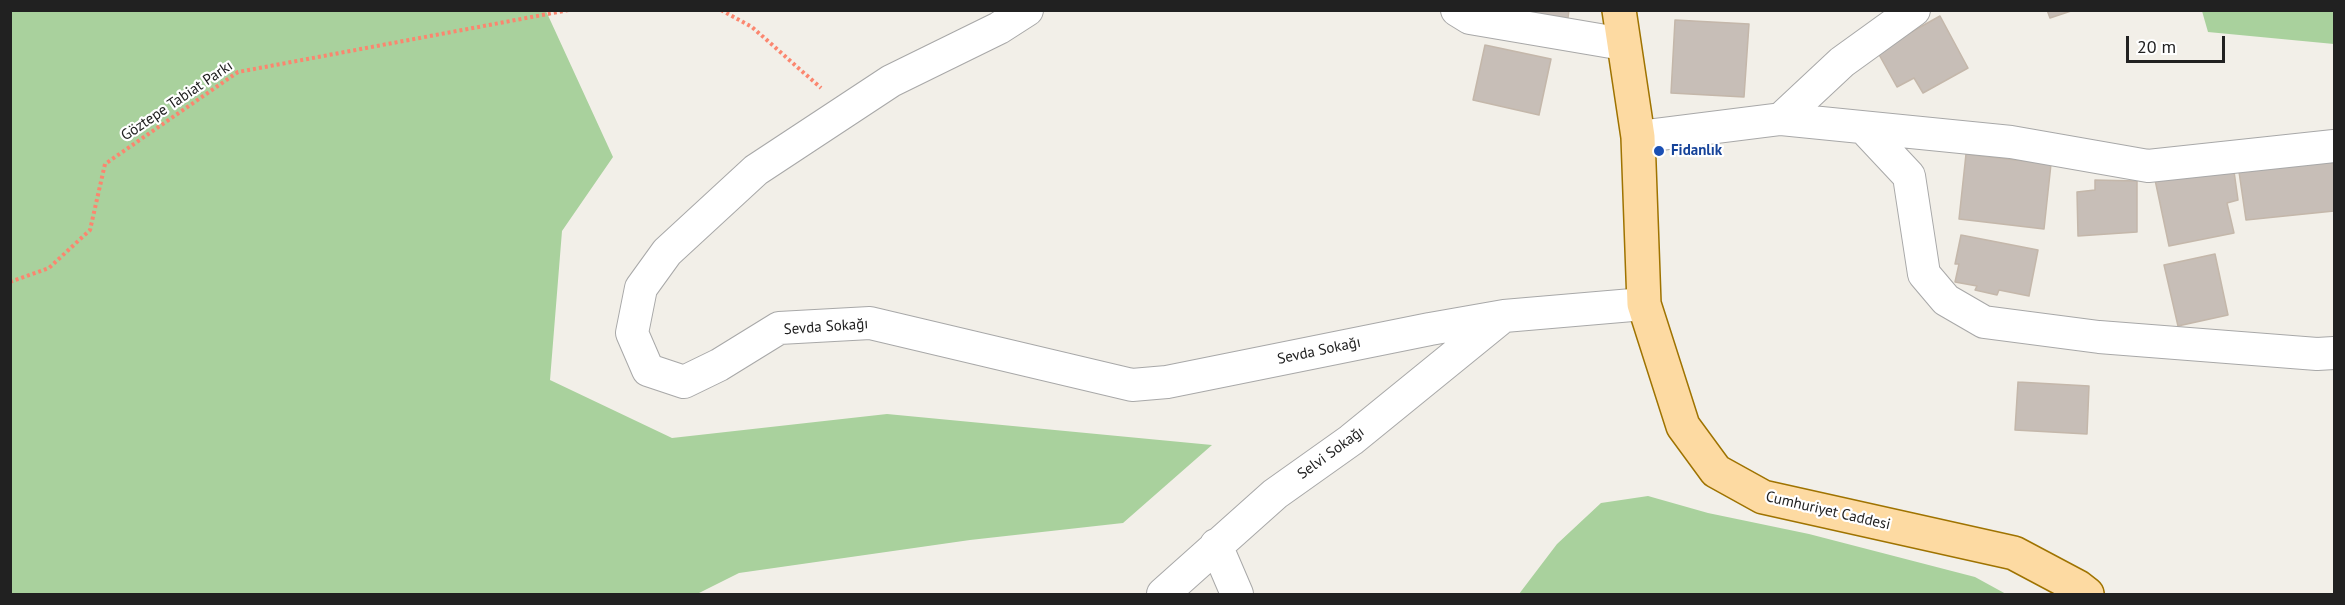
<!DOCTYPE html>
<meta charset="utf-8">
<style>
body{margin:0}
#map{position:relative;width:2345px;height:605px;overflow:hidden;background:#f2efe8;font-family:"PT Sans",sans-serif}
canvas{display:block}
.frame{position:absolute;inset:0;border:12px solid #212121;pointer-events:none}
.scale{position:absolute;left:2126px;top:36px;width:99px;height:27px;box-sizing:border-box;border:3px solid #212121;border-top:0;padding-left:8px;font-size:18px;line-height:21px;white-space:nowrap;color:#212121;-webkit-text-stroke:4px #fff;paint-order:stroke}
</style>
<div id="map">
<canvas width="2345" height="605"></canvas>
<div class="frame"></div>
<div class="scale">20 m</div>
</div>
<script>
const g = document.querySelector('canvas').getContext('2d');
g.lineJoin = 'round';
function paint(path, color) { g.fillStyle = color; g.fill(path, 'evenodd'); }
const poly = rows => new Path2D(rows.map(r => 'M' + r).join(''));
function strokePath(path, color, width, dash) { g.strokeStyle = color; g.lineWidth = width; g.lineCap = dash ? 'butt' : 'round'; g.setLineDash(dash || []); g.stroke(path); }
function label(font, color, halo, rows, align = 'center') {
  g.font = font + ' "PT Sans",sans-serif'; g.lineWidth = 4.5; g.setLineDash([]); g.textBaseline = 'middle'; g.strokeStyle = halo; g.fillStyle = color; for (const [text, x, y, turn = 0] of rows) {
    g.save(); g.translate(x, y); g.rotate((+turn || 0) * Math.PI / 180); g.textAlign = isNaN(turn) ? turn : align; if (halo) g.strokeText(text, 0, 0); g.fillText(text, 0, 0); g.restore();
  }
}
const forest = poly([
 [10,11,546,11,613,157,562,231,550,380,672,438,887,414,1212,445,1123,523,970,540,739,573,697,594,11,594],
 [2202,11,2334,11,2334,44,2208,32],
 [1648,496,1708,513,1809,534,1975,577,2006,594,1519,594,1557,544,1601,503]
]);
const building = poly([
 [1510,10,1569,10,1568,18,1510,10],
 [2047,10,2074,10,2050,18,2047,10],
 [1940,16,1968,68,1923,93,1914,78,1897,87,1877,51,1940,16],
 [1675,20,1749,24,1744,97,1671,93,1675,20],
 [1485,45,1551,59,1539,115,1473,100,1485,45],
 [1966,154,2051,164,2044,229,1959,219,1966,154],
 [2334,154,2334,211,2246,220,2238,165,2334,154],
 [2233,164,2238,200,2227,203,2234,233,2169,246,2154,175,2233,164],
 [2095,180,2137,181,2137,232,2078,236,2077,192,2095,190,2095,180],
 [1961,235,2038,250,2029,296,1999,290,1997,295,1975,290,1977,286,1955,282,1959,264,1955,264,1961,235],
 [2215,254,2228,315,2178,326,2164,265,2215,254],
 [2018,382,2089,386,2087,434,2015,430,2018,382]
]);
const path = poly([
 [721,10,752,27,821,88],
 [10,282,49,268,90,230,105,164,238,72,569,10]
]);
const street = poly([
 [1027,10,999,28,891,81,756,170,667,252,641,288,632,333,648,370,684,382,719,365,779,328,870,323,1132,385,1167,382,1430,329,1504,316,1644,304],
 [1457,10,1470,18,1623,44],
 [1781,119,1842,62,1914,10],
 [1864,128,1909,176,1924,274,1946,300,1984,322,2099,337,2317,354,2334,353],
 [1638,137,1781,119,2011,142,2148,166,2334,146],
 [1216,545,1237,594],
 [1163,594,1275,494,1351,440,1501,318]
]);
const primary = poly([
 [1619,10,1638,137,1644,304,1683,426,1716,471,1763,497,2014,553,2078,587,2087,594]
]);
const markers = [
 [1659,151,6,"#1a4fb4"]
];
const streetNames = [
 ["Göztepe Tabiat Parkı",177,101,-34],
 ["Sevda Sokağı",826,327,-4],
 ["Sevda Sokağı",1319,351,-12],
 ["Selvi Sokağı",1331,453,-36],
 ["Cumhuriyet Caddesi",1828,511,13]
];
const transitNames = [
 ["Fidanlık",1671,151]
];
paint(forest, '#a9d19d');
paint(building, '#c7beb7');
strokePath(building, '#c4b7aa', 1.5);
strokePath(street, '#a8a8a8', 34);
strokePath(primary, '#9f7300', 36);
strokePath(path, '#fb866f', 4, [3, 3]);
strokePath(street, '#fff', 32);
strokePath(primary, '#fddaa2', 33);
for (const [x, y, r, color] of markers) { const dot = new Path2D(); dot.arc(x, y, r, 0, 2 * Math.PI); g.fillStyle = color; g.fill(dot); strokePath(dot, '#fff', 2); }
label('15px', '#212121', '#fff', streetNames);
label('bold 15px', '#164399', '#fff', transitNames, 'left');
</script>
